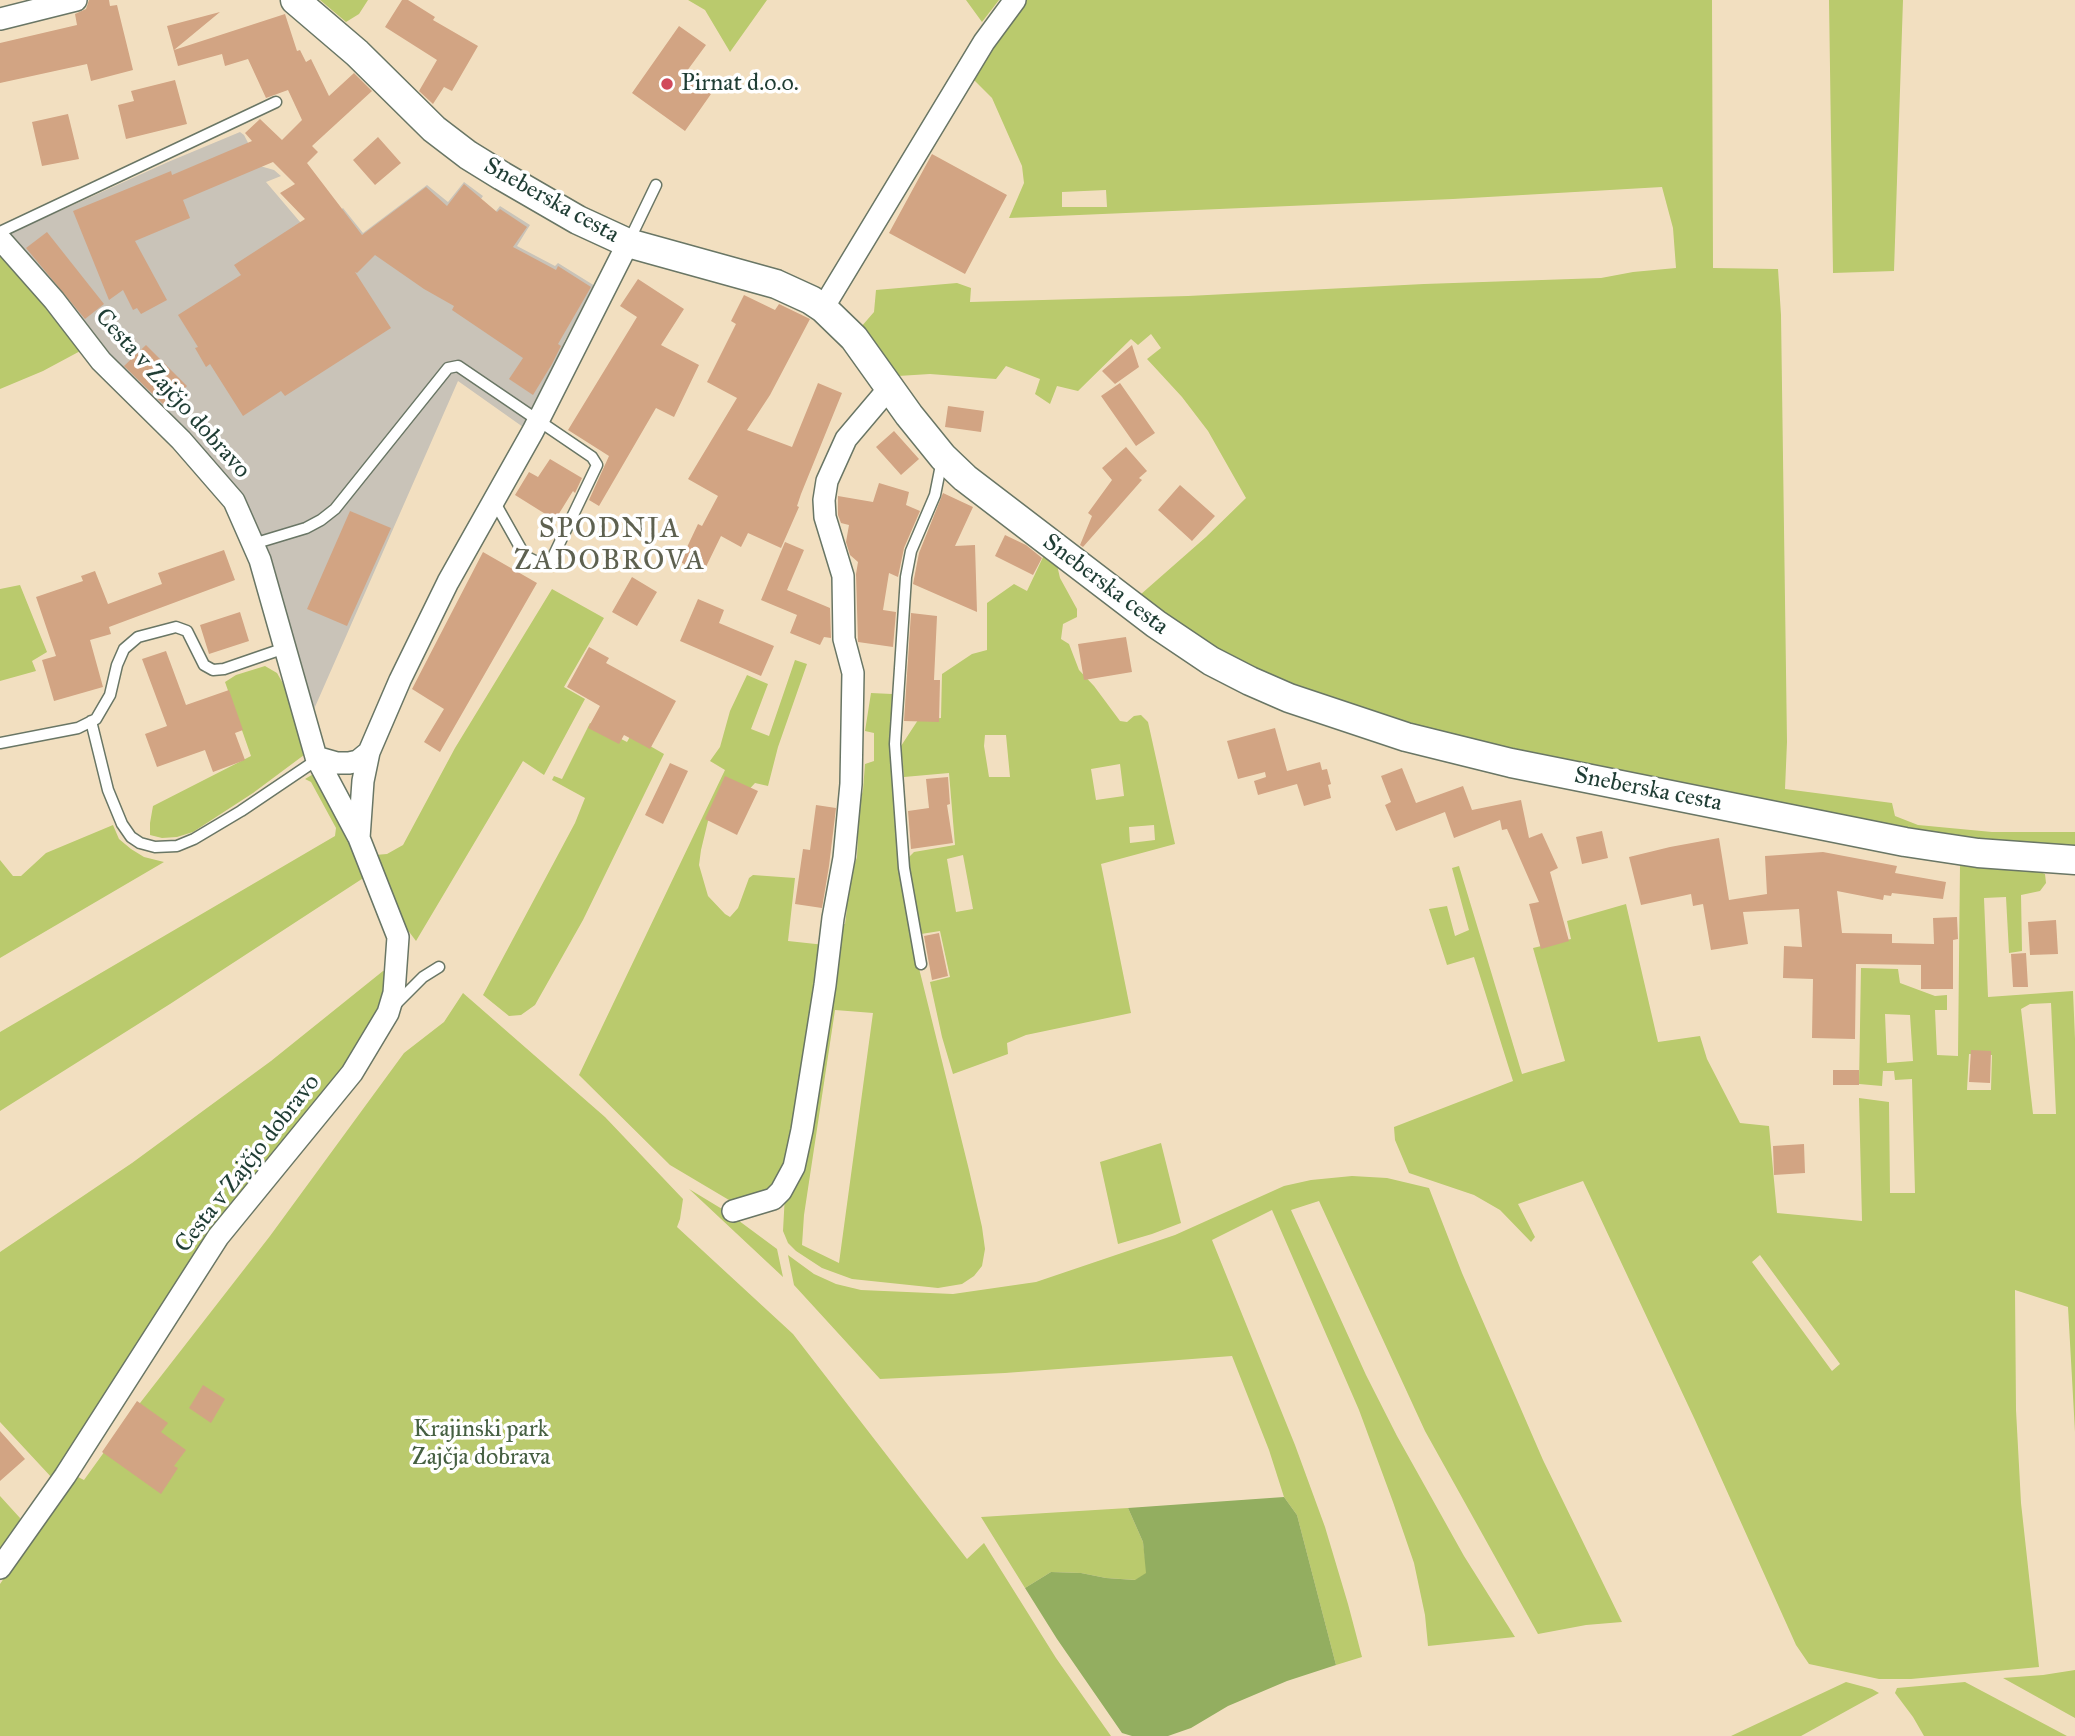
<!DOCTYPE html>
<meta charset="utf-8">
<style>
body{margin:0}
canvas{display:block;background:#f2dfc0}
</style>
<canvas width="2075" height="1736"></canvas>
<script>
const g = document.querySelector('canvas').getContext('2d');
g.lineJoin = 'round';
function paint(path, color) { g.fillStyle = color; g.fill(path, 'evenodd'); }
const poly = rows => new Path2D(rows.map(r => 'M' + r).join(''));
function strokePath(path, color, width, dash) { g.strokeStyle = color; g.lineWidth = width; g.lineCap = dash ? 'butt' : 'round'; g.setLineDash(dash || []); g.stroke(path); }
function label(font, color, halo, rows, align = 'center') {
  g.font = font + ' "IM FELL Great Primer",serif'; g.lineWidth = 7; g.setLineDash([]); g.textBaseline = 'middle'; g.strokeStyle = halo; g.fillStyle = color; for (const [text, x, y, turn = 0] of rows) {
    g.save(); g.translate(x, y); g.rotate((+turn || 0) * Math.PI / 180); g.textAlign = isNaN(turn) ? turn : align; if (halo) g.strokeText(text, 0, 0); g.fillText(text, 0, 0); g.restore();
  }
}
const industrial = poly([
 [240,132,244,135,260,166,274,170,281,176,266,182,306,229,326,222,343,208,363,233,427,185,448,202,464,182,483,196,470,215,485,225,500,206,530,225,517,246,555,266,558,263,595,286,564,342,569,347,536,401,523,427,458,381,311,716,247,514,104,356,9,234,168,162]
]);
const green = poly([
 [320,0,368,0,359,14,346,22],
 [688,0,767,0,730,52,705,10],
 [966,0,999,0,982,22],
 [1013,0,1712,0,1713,268,1778,269,1781,315,1787,742,1785,789,1892,803,1895,816,1918,825,1992,832,2075,832,2075,848,1980,842,1902,831,1410,728,1318,695,1237,662,1178,626,1140,595,1206,537,1246,498,1208,431,1182,397,1147,359,1161,348,1151,334,1138,345,1131,339,1078,391,1057,386,1050,404,1035,394,1040,379,1006,366,996,379,930,374,898,376,861,327,874,312,876,290,957,283,971,288,970,302,1188,296,1424,284,1601,278,1633,272,1676,268,1673,228,1662,187,1453,199,1009,218,1024,183,1022,166,992,98,965,71],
 [1106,190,1107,207,1062,207,1062,192],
 [1829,0,1903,0,1894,271,1833,273],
 [0,247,84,349,43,371,0,389],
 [1044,555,1057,565,1060,578,1077,609,1077,617,1063,624,1061,639,1069,644,1079,670,1094,686,1120,721,1127,722,1134,716,1141,715,1148,722,1175,844,1101,864,1131,1013,1026,1035,1007,1043,1008,1054,953,1074,942,1037,930,982,950,977,940,931,921,934,907,859,914,852,955,845,949,773,904,777,901,746,918,720,941,718,942,674,972,654,987,650,987,603,1014,584,1027,591],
 [985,735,1006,735,1010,777,989,777,984,746],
 [1120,764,1124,796,1096,800,1091,769],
 [1154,825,1155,840,1130,843,1129,827],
 [963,855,973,909,956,912,947,859],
 [20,585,47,652,32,661,36,671,0,681,0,589],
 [552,589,604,618,564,687,585,699,544,775,523,761,416,941,401,921,375,855,387,854,403,845,455,748],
 [795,660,807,664,778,747,768,786,755,783,745,794,708,821,701,850,699,865,708,896,725,914,730,917,738,908,749,878,753,875,795,878,788,941,825,945,797,1128,777,1186,734,1203,670,1165,579,1075,725,770,710,761,720,747,730,711,747,675,768,684,751,729,769,736],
 [265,666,277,673,285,687,306,749,304,755,253,793,193,832,177,837,162,838,150,835,150,823,153,806,251,756,225,682,236,675],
 [871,693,892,694,891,746,912,940,969,1170,982,1227,985,1249,982,1266,974,1276,962,1284,938,1288,852,1279,822,1268,796,1251,788,1243,783,1231,785,1194,838,925,845,924,847,908,840,907,857,857,859,806,863,790,865,764,874,761,874,733,865,731],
 [835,1010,873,1013,839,1263,802,1245,804,1215],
 [590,723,627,742,631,735,664,754,583,920,535,1005,521,1015,509,1016,483,995,575,823,585,798,552,780,554,776,562,779],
 [315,773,368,875,170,1004,0,1111,0,1032,335,836,336,828,311,782,305,779],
 [113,825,119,839,131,849,144,857,164,862,0,958,0,860,13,876,21,876,46,853],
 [1960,865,2037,871,2045,874,2046,883,2040,891,2021,895,2022,951,2009,953,2006,897,1984,898,1988,997,2073,991,2075,1039,2075,1432,2068,1307,2015,1290,2016,1410,2021,1503,2039,1667,1911,1679,1879,1679,1809,1664,1796,1645,1695,1420,1583,1181,1518,1204,1535,1237,1531,1242,1500,1210,1474,1195,1409,1173,1395,1140,1394,1127,1513,1081,1474,957,1447,965,1429,909,1447,906,1455,936,1469,930,1452,868,1459,866,1522,1074,1565,1061,1533,948,1571,939,1567,921,1626,904,1658,1042,1700,1036,1707,1059,1740,1123,1769,1126,1777,1213,1862,1221,1859,1098,1889,1102,1890,1193,1915,1193,1912,1079,1895,1080,1894,1071,1883,1071,1882,1086,1859,1084,1861,968,1898,969,1900,983,1935,996,1947,995,1947,1010,1935,1010,1937,1055,1958,1056],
 [2051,1003,2056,1114,2033,1114,2021,1009,2030,1004],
 [1885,1014,1910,1015,1913,1061,1887,1063],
 [1969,1054,1992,1055,1991,1090,1967,1090],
 [1760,1255,1840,1364,1832,1371,1752,1262],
 [383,971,390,973,365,1042,53,1479,0,1422,0,1252,132,1163,271,1061],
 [463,993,605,1117,683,1199,680,1219,677,1227,793,1334,967,1559,984,1543,1056,1658,1111,1736,0,1736,0,1584,74,1475,84,1480,133,1412,270,1236,404,1053,444,1022],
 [1161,1143,1181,1223,1152,1234,1118,1244,1100,1162],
 [1352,1176,1387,1178,1429,1188,1462,1273,1543,1460,1622,1622,1586,1625,1538,1634,1425,1431,1319,1201,1291,1210,1366,1375,1397,1436,1464,1556,1515,1637,1428,1646,1425,1615,1414,1563,1393,1502,1359,1410,1272,1210,1212,1240,1295,1445,1325,1527,1348,1604,1362,1657,1336,1665,1297,1515,1284,1497,1269,1450,1232,1356,1005,1373,880,1379,794,1285,788,1255,814,1274,836,1284,861,1290,953,1294,1036,1282,1175,1235,1284,1186,1311,1180],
 [689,1189,727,1212,777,1249,783,1277],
 [0,1496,20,1518,18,1529,0,1556],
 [1128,1508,1143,1542,1147,1573,1136,1580,1106,1578,1081,1573,1051,1572,1025,1588,981,1517],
 [2075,1670,2075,1718,2003,1678,2043,1675],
 [1846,1682,1872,1689,1879,1693,1801,1736,1731,1736],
 [1965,1682,2067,1736,1924,1736,1913,1717,1895,1693,1897,1688]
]);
const forest = poly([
 [1284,1497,1297,1515,1336,1665,1287,1681,1228,1706,1191,1728,1168,1736,1132,1736,1122,1733,1057,1639,1025,1588,1051,1572,1081,1573,1106,1578,1135,1580,1146,1573,1143,1542,1128,1508]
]);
const building = poly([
 [89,0,109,0,110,6,117,5,133,70,91,81,87,64,0,83,0,43,77,25,75,14,86,9],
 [402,0,408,0,435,17,433,20,478,46,452,91,444,87,433,104,419,91,437,60,385,27],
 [220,12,174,50,285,14,297,51,300,50,306,62,311,59,329,96,354,73,372,91,312,146,318,152,307,163,362,235,426,187,447,206,464,184,497,212,500,209,527,227,513,247,556,270,558,266,591,287,558,344,561,346,552,364,533,395,509,379,523,358,452,310,454,306,424,289,375,255,357,273,355,272,391,328,285,396,281,391,243,416,210,364,206,367,195,348,198,347,178,315,241,275,234,265,305,219,280,193,295,184,273,162,183,200,190,218,135,241,167,300,141,314,137,308,133,310,123,290,109,300,73,211,171,171,172,175,252,141,245,133,260,119,282,140,302,120,288,90,266,98,248,59,225,66,222,54,178,66,167,26],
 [679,26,706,45,684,75,711,94,685,131,632,93],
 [175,80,187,124,126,139,118,105,134,101,131,91],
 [68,114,79,159,42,166,32,122],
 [378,137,401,163,375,185,353,160],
 [932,154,1007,195,965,274,889,233],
 [47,232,104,304,85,319,26,248],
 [638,279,684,309,661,345,699,365,674,417,656,408,599,506,589,500,609,456,568,430,637,317,620,306],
 [744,295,775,310,779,304,810,319,770,395,747,430,792,447,818,383,842,393,801,494,797,506,799,507,781,548,748,533,741,547,721,536,703,573,680,562,698,524,702,526,718,496,688,479,737,398,707,382,736,324,731,321],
 [146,345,187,386,166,407,124,366],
 [1132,345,1139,367,1115,384,1102,371],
 [1120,383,1155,433,1136,446,1101,396],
 [948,406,984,411,981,432,945,427],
 [894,431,919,459,901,475,876,447],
 [1126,447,1147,471,1139,478,1142,480,1083,547,1080,545,1092,516,1088,513,1112,480,1102,468],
 [550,459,582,478,575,493,573,491,555,520,515,495,529,472,538,477],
 [879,483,909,492,906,505,920,511,904,548,898,577,889,573,883,610,896,612,893,647,858,642,856,574,858,562,850,555,846,542,849,525,841,523,838,515,838,496,873,502],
 [1180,485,1215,516,1192,541,1158,510],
 [943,493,973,507,955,546,975,545,977,612,913,584,919,553],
 [350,511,391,528,347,626,307,609],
 [1005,535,1026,545,1042,558,1033,575,995,556],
 [785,542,804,550,787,590,830,608,831,638,824,637,820,645,790,633,797,615,761,600],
 [224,550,235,580,109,627,111,634,90,640,103,687,54,701,42,660,56,656,36,597,83,581,81,576,95,571,108,604,162,584,158,573],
 [483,552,537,583,440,752,424,742,444,709,412,689],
 [632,577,657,592,637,626,612,612],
 [698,599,724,610,719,623,774,646,761,676,680,641],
 [240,612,249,641,209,654,200,625],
 [911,613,937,616,934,680,940,680,939,722,904,721],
 [1126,637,1132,672,1084,680,1078,644],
 [589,647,609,658,606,663,676,701,650,749,624,735,619,744,588,728,600,706,567,687],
 [166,651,186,705,229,690,243,730,235,733,245,760,213,772,205,750,157,767,145,734,167,726,142,659],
 [1275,728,1287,771,1320,762,1322,770,1327,769,1331,784,1328,785,1331,798,1304,806,1297,784,1258,795,1254,781,1266,777,1265,772,1238,779,1227,741],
 [670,763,688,771,663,824,645,815],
 [1402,768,1416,803,1463,786,1472,810,1521,800,1529,838,1542,833,1558,868,1550,872,1569,941,1541,949,1529,904,1539,902,1507,829,1502,830,1500,820,1454,838,1445,812,1396,831,1385,805,1391,802,1381,776],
 [725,776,758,791,737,835,705,819],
 [948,777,950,804,947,805,953,843,911,849,908,811,929,808,926,779],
 [816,805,836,808,829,866,822,908,795,904,803,849,810,850],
 [1602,831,1608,858,1582,864,1576,837],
 [1719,838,1729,900,1767,894,1765,856,1823,852,1897,866,1895,873,1946,882,1943,899,1892,893,1891,896,1884,895,1883,900,1837,891,1842,933,1892,934,1892,943,1934,944,1933,918,1957,917,1958,939,1953,940,1953,989,1921,989,1921,965,1856,964,1855,1039,1812,1038,1813,979,1783,978,1784,946,1802,947,1799,909,1743,912,1748,944,1711,950,1703,904,1693,906,1691,894,1641,905,1629,857,1670,847],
 [2056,920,2058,954,2030,955,2028,922],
 [939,933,948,976,932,980,924,936],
 [2026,953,2028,987,2013,987,2011,954],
 [1971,1050,1991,1051,1990,1083,1969,1082],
 [1833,1070,1859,1070,1859,1085,1833,1085],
 [1804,1144,1805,1173,1774,1175,1773,1146],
 [203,1385,225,1399,211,1423,189,1408],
 [137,1401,168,1423,161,1432,186,1450,174,1466,178,1468,161,1494,102,1452],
 [0,1431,25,1459,0,1481]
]);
const service = poly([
 [0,232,276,102],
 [628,243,656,185],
 [253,544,306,528,321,520,335,509,448,368,458,366,592,457,597,465,550,563,543,565,525,556,494,501],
 [91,721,108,790,122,824,131,837,140,843,155,847,177,846,194,839,241,811,318,759],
 [0,743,78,728,96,719,110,695,117,665,124,649,138,637,176,627,187,631,204,665,213,670,224,669,285,648],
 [921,964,904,868,895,744,906,577,911,551,935,495,942,460],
 [397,1003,423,977,439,967]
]);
const minor = poly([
 [0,19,76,0],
 [0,239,54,300,101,361,181,440,234,501,260,560,316,757,358,836],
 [823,308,984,42,1015,0],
 [316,757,337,763,349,763,358,761,369,752],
 [733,1211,773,1199,781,1191,794,1167,802,1130,825,985,833,918,844,858,851,784,853,673,844,639,843,576,825,517,824,500,827,481,846,439,890,387],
 [0,1568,65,1476,218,1237,352,1073,388,1013,394,993,398,937,359,838,363,781,369,752,400,680,448,582,533,431,628,243]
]);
const tertiary = poly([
 [295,0,357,53,434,129,468,155,502,176,578,220,628,243,776,284,811,300,823,308,854,338,909,415,943,457,965,478,1156,624,1211,661,1250,681,1289,698,1406,737,1511,763,1905,842,1978,853,2075,860]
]);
const markers = [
 [667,84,7,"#d1495b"]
];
const poiNames = [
 ["Pirnat d.o.o.",681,84]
];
const streetNames = [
 ["Sneberska cesta",551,201,29],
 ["Cesta v Zajčjo dobravo",172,394,48],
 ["Sneberska cesta",1105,585,37],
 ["Sneberska cesta",1648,790,11],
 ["Cesta v Zajčjo dobravo",248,1164,-52]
];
const parkNames = [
 ["Krajinski park",481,1430],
 ["Zajčja dobrava",481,1458]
];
const quarterNames = [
 ["SPODNJA",610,530],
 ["ZADOBROVA",610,562]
];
paint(industrial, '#c9c3b8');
paint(green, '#baca6d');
paint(forest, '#93ae60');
paint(building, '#d2a483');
strokePath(service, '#697665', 13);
strokePath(minor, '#697665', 24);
strokePath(tertiary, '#697665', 31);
strokePath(service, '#fff', 10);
strokePath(minor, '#fff', 21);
strokePath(tertiary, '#fff', 28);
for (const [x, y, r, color] of markers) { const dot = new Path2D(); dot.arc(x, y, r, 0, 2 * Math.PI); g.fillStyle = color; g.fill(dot); strokePath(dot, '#fff', 2.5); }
label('24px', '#1f3d34', '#fff', poiNames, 'left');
label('24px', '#1f3d34', '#fff', streetNames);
label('24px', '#466042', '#fff', parkNames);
g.letterSpacing = '2px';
label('28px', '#5e6150', '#fff', quarterNames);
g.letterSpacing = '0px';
</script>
